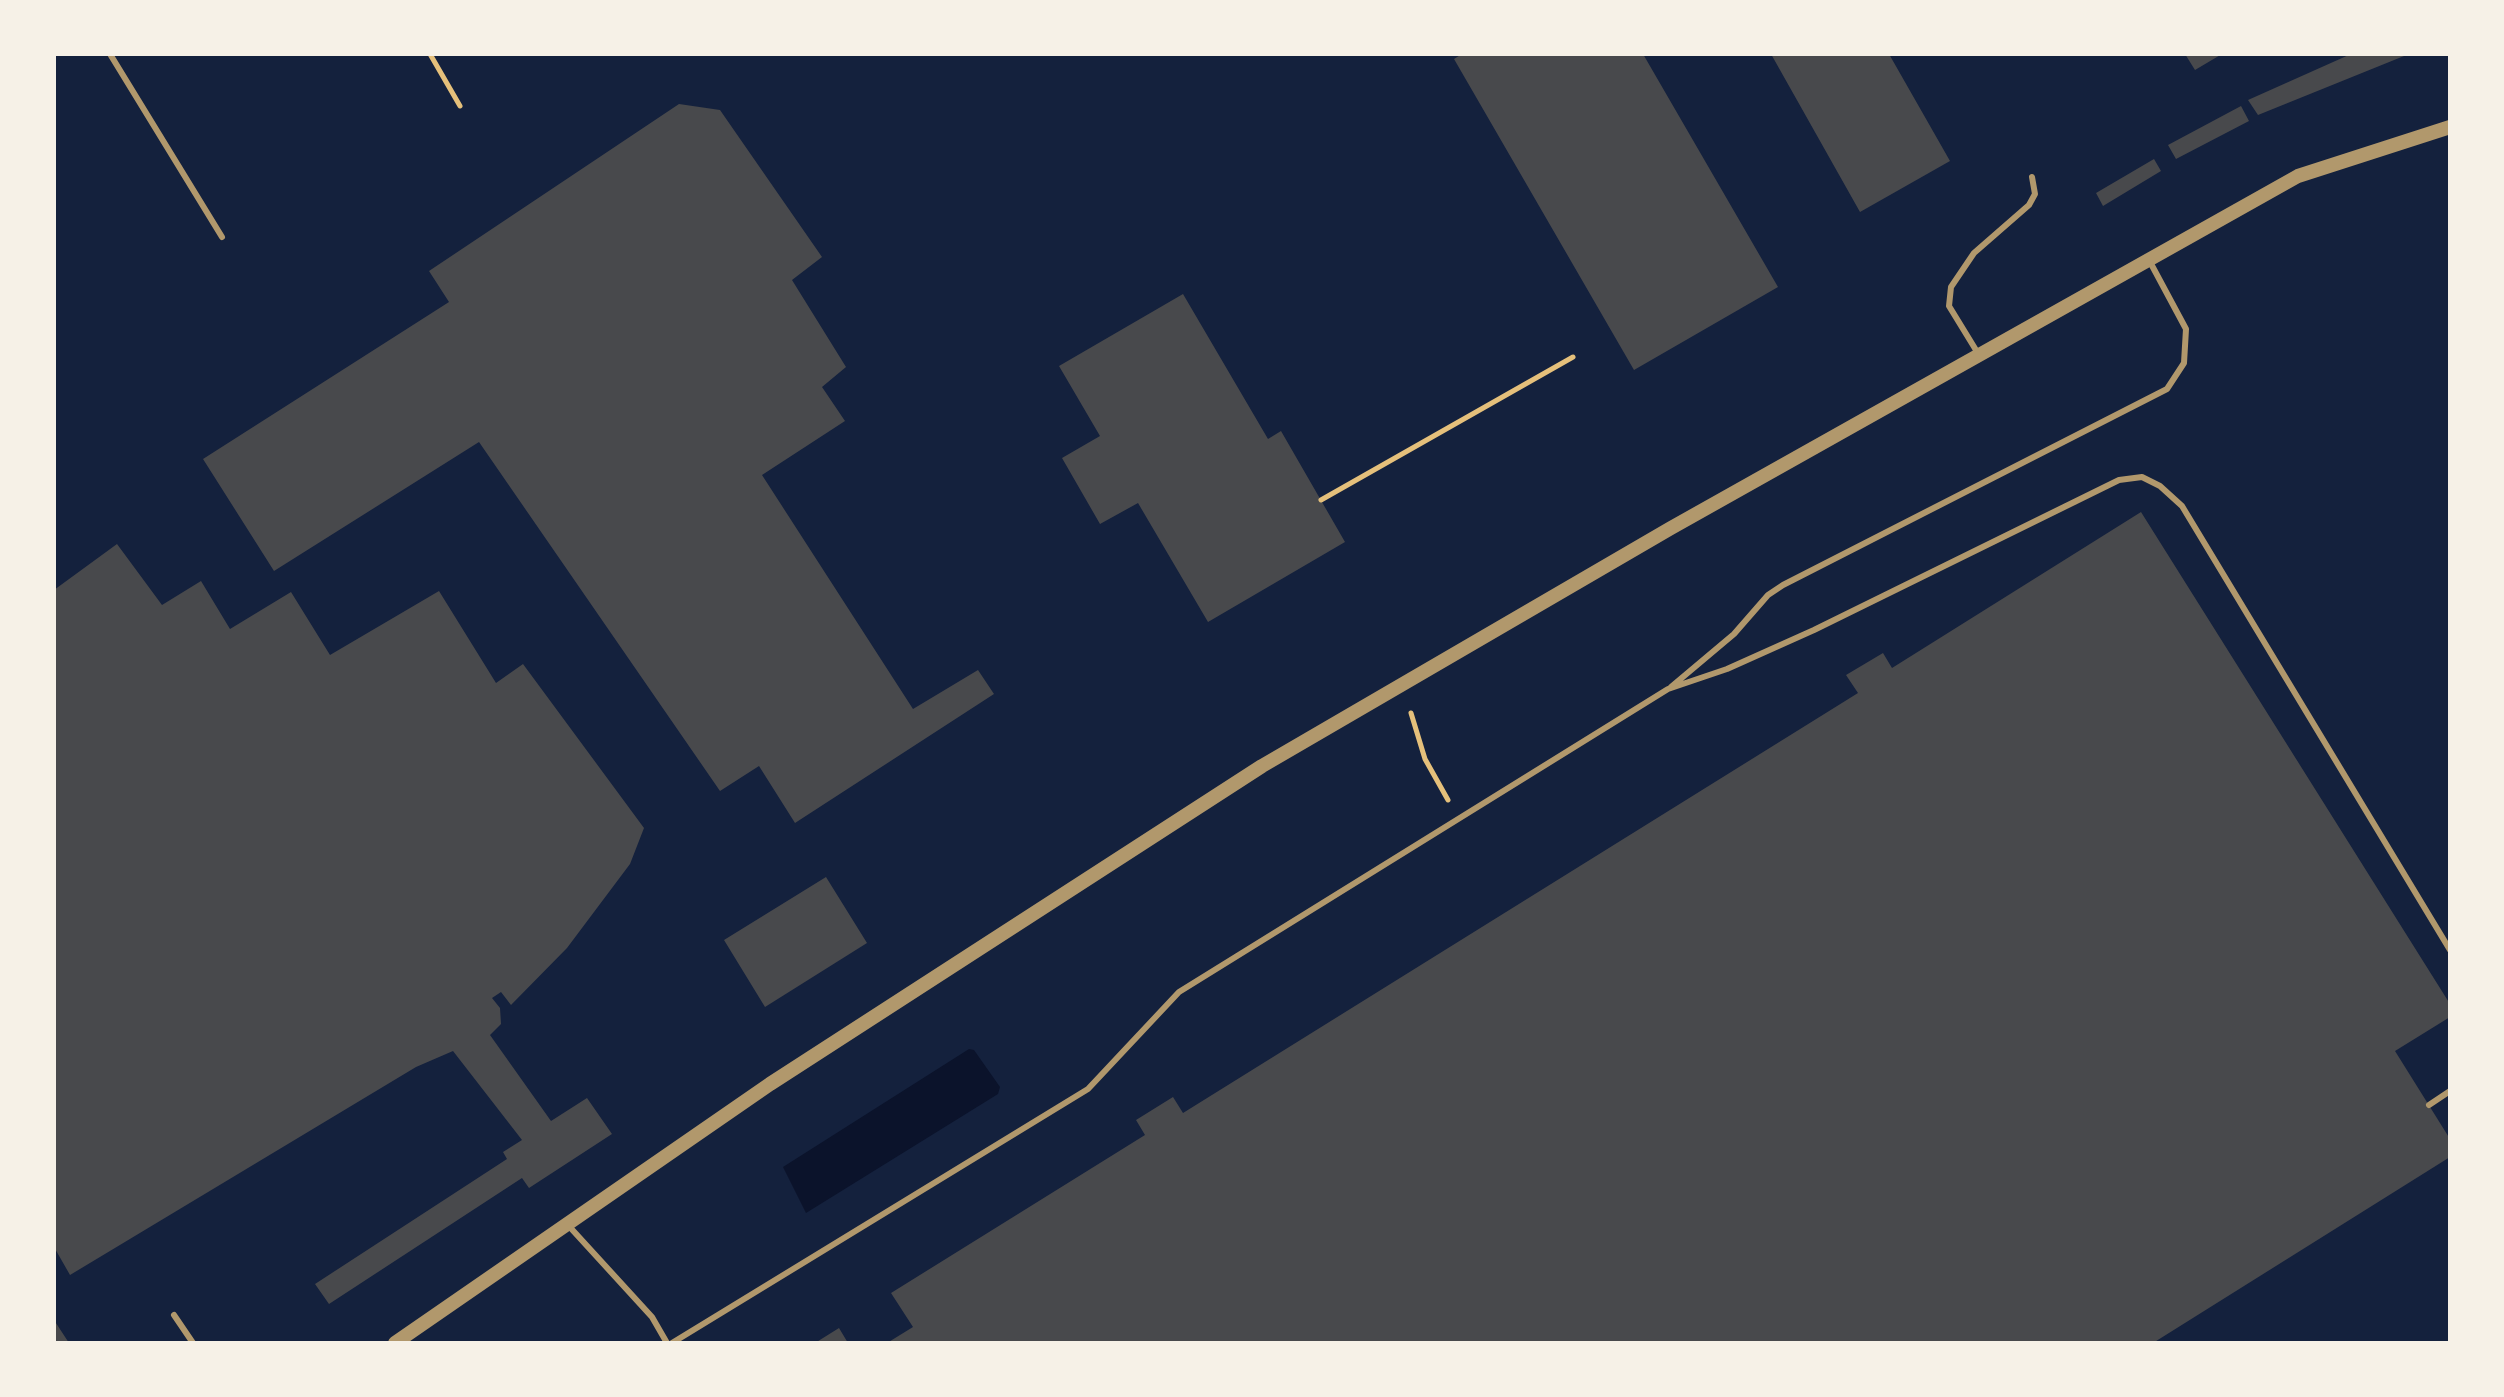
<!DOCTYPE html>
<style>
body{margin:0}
#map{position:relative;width:2504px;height:1397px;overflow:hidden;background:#14213d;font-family:"DejaVu Sans",sans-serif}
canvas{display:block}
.frame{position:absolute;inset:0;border:56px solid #f6f1e7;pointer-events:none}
</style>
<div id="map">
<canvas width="2504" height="1397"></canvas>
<div class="frame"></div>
</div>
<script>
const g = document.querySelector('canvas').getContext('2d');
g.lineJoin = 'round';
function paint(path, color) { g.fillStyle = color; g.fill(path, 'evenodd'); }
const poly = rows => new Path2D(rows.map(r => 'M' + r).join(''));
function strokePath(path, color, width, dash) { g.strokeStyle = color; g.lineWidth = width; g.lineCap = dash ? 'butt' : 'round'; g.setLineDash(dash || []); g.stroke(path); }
const water = poly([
 [969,1049,974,1050,1000,1087,998,1094,806,1213,783,1167]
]);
const building = poly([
 [1462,54,1643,54,1778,287,1634,370,1454,59],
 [1771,54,1889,54,1950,161,1860,212],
 [2185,54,2222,54,2195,70],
 [2351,54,2409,54,2258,115,2248,100],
 [679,104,720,110,822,257,792,280,846,367,822,387,845,421,762,475,913,709,978,670,994,694,795,823,759,766,720,791,479,442,274,571,203,459,449,302,429,271],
 [2241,106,2249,121,2176,159,2168,145],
 [2154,159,2161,171,2103,206,2096,193],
 [1183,294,1268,439,1281,431,1345,542,1208,622,1138,503,1100,524,1062,458,1100,436,1059,366],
 [2141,512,2450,1004,2450,1017,2395,1051,2450,1139,2450,1157,2153,1343,887,1343,913,1327,891,1293,1145,1135,1136,1120,1173,1097,1183,1113,1858,693,1846,675,1883,653,1892,668],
 [117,544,162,605,201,581,230,629,291,592,330,655,439,591,496,683,523,664,644,828,630,864,567,948,511,1005,501,992,492,998,500,1008,501,1024,490,1035,551,1121,587,1098,612,1134,529,1188,522,1178,329,1304,315,1284,507,1159,503,1152,522,1140,453,1051,416,1067,70,1275,54,1247,54,590],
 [826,877,867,943,765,1007,724,940],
 [54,1320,69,1343,54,1343],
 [839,1328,848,1343,815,1343]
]);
const path = poly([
 [430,54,460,106],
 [1321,500,1573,357],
 [1411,713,1425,759,1448,800]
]);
const service = poly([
 [110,54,222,237],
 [1979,355,1949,306,1951,287,1974,253,2029,205,2035,194,2032,177],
 [1671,687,1734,634,1768,595,1783,585,2167,389,2184,363,2186,329,2149,260],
 [2429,1105,2450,1091],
 [567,1224,652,1317,667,1343],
 [174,1315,193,1343],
 [672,1343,1088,1089,1179,992,1668,689,1727,669,1814,630,2119,480,2142,477,2160,486,2182,506,2450,950]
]);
const tertiary = poly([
 [395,1343,770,1084,1262,766,1671,528,2298,176,2450,127]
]);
paint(water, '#0b132b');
paint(building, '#48494c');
strokePath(path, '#e5c07b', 5);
strokePath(service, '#b1986c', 6);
strokePath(tertiary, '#b1986c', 14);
</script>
